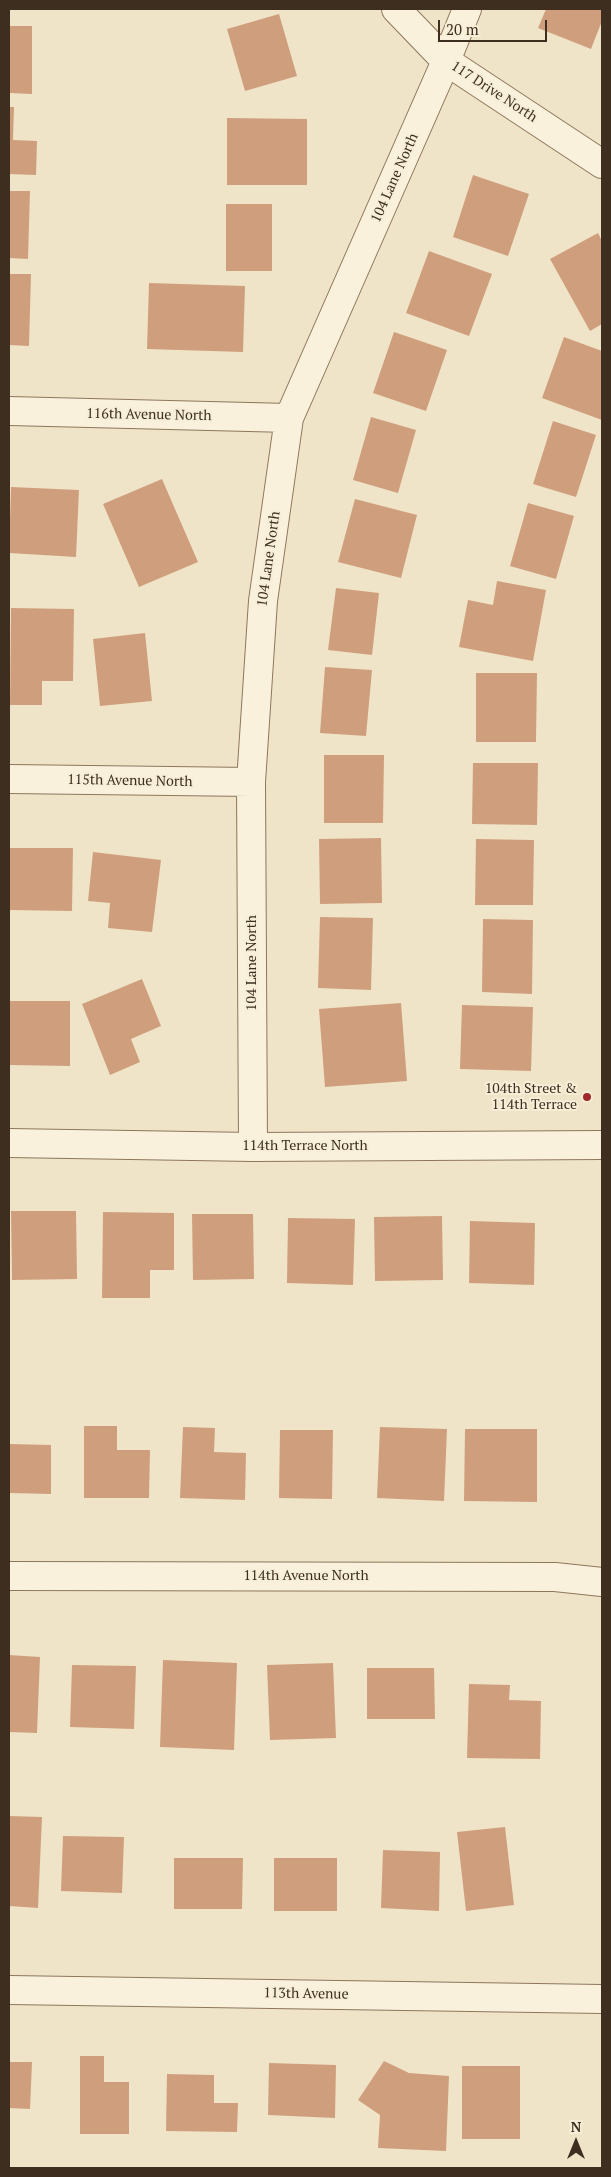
<!DOCTYPE html>
<style>
body{margin:0}
#map{position:relative;width:611px;height:2177px;overflow:hidden;background:#f0e4c8;font-family:"PT Serif",serif}
canvas{display:block}
.frame{position:absolute;inset:0;border:10px solid #3d2e20;pointer-events:none}
.north{position:absolute;left:551px;top:2117px;width:50px;height:50px;-webkit-text-stroke:4px #f7eed8;paint-order:stroke;rotate:0deg;font-size:14px;font-weight:700;line-height:20px;text-align:center;color:#3d2e20}
.north::after{content:'';display:block;margin:auto;width:18px;height:22px;background:#3d2e20;clip-path:polygon(50% 0,100% 100%,50% 72%,0 100%)}
.scale{position:absolute;left:438px;top:20px;width:109px;height:22px;box-sizing:border-box;border:2px solid #3d2e20;border-top:0;padding-left:6px;font-size:15px;line-height:18px;white-space:nowrap;color:#3d2e20;-webkit-text-stroke:4px #f7eed8;paint-order:stroke}
</style>
<div id="map">
<canvas width="611" height="2177"></canvas>
<div class="frame"></div>
<div class="north">N</div>
<div class="scale">20 m</div>
</div>
<script>
const g = document.querySelector('canvas').getContext('2d');
g.lineJoin = 'round';
function paint(path, color) { g.fillStyle = color; g.fill(path, 'evenodd'); }
const poly = rows => new Path2D(rows.map(r => 'M' + r).join(''));
function strokePath(path, color, width, dash) { g.strokeStyle = color; g.lineWidth = width; g.lineCap = dash ? 'butt' : 'round'; g.setLineDash(dash || []); g.stroke(path); }
function label(font, color, halo, rows, align = 'center') {
  g.font = font + ' "PT Serif",serif'; g.lineWidth = 4; g.setLineDash([]); g.textBaseline = 'middle'; g.strokeStyle = halo; g.fillStyle = color; for (const [text, x, y, turn = 0] of rows) {
    g.save(); g.translate(x, y); g.rotate((+turn || 0) * Math.PI / 180); g.textAlign = isNaN(turn) ? turn : align; if (halo) g.strokeText(text, 0, 0); g.fillText(text, 0, 0); g.restore();
  }
}
const building = poly([
 [546,9,602,9,602,21,591,49,538,28],
 [279,14,297,76,245,91,227,29],
 [9,26,32,26,32,94,9,93],
 [9,107,14,107,13,140,37,141,36,175,9,174],
 [227,118,307,119,307,185,227,185],
 [473,175,529,194,508,256,453,237],
 [9,191,30,191,28,259,9,258],
 [226,204,272,204,272,271,226,271],
 [598,233,602,241,602,324,590,331,550,259],
 [429,251,492,274,469,336,406,313],
 [9,274,31,274,29,346,9,345],
 [149,283,245,286,243,352,147,349],
 [394,332,447,350,426,411,373,393],
 [564,337,602,351,602,420,542,398],
 [371,417,416,430,398,493,353,480],
 [553,421,596,435,576,497,533,484],
 [162,479,198,562,139,587,103,504],
 [11,487,79,490,76,557,9,553],
 [355,499,417,515,401,578,338,562],
 [528,503,574,516,556,579,510,566],
 [497,581,546,590,533,661,459,647,468,600,493,605],
 [336,588,379,593,372,655,328,650],
 [11,608,74,609,73,681,42,681,42,705,10,705],
 [145,633,152,701,100,706,93,639],
 [325,667,372,670,366,736,320,733],
 [476,673,537,673,536,742,476,742],
 [324,755,384,755,383,823,324,823],
 [473,763,538,763,537,825,472,824],
 [381,838,382,903,320,904,319,839],
 [476,839,534,840,533,905,475,905],
 [9,848,73,848,72,911,9,910],
 [93,852,161,860,152,932,108,928,110,903,88,901],
 [320,917,373,918,371,990,318,988],
 [483,919,533,920,532,994,482,992],
 [142,979,161,1026,131,1039,140,1062,110,1075,82,1004],
 [9,1001,70,1001,70,1066,9,1065],
 [401,1003,407,1081,325,1087,319,1009],
 [462,1005,533,1007,531,1071,460,1069],
 [11,1211,76,1211,77,1279,12,1280],
 [103,1212,174,1213,174,1270,150,1270,150,1298,102,1298],
 [192,1214,253,1214,254,1279,193,1280],
 [442,1216,443,1280,375,1281,374,1217],
 [288,1218,355,1219,353,1285,287,1283],
 [470,1221,535,1223,534,1285,469,1283],
 [84,1426,117,1426,117,1450,150,1450,149,1498,84,1498],
 [183,1427,215,1428,214,1452,246,1453,245,1500,180,1498],
 [380,1427,447,1429,444,1501,377,1498],
 [465,1429,537,1429,537,1502,464,1501],
 [280,1430,333,1430,332,1499,279,1498],
 [9,1444,51,1445,51,1494,9,1493],
 [9,1655,40,1657,37,1733,9,1732],
 [163,1660,237,1663,234,1750,160,1747],
 [333,1663,336,1738,270,1740,267,1665],
 [72,1665,136,1666,134,1729,70,1727],
 [367,1668,434,1668,435,1719,367,1719],
 [469,1684,510,1685,509,1700,541,1701,540,1759,467,1758],
 [9,1816,42,1817,38,1908,9,1906],
 [505,1827,514,1905,466,1911,457,1832],
 [63,1836,124,1837,122,1893,61,1891],
 [383,1850,440,1852,439,1911,381,1908],
 [174,1858,243,1858,242,1909,174,1909],
 [274,1858,337,1858,337,1911,274,1911],
 [80,2056,104,2056,104,2082,129,2082,129,2134,80,2134],
 [384,2061,409,2073,449,2076,446,2151,378,2148,380,2115,358,2100],
 [9,2062,32,2062,30,2109,9,2108],
 [269,2063,336,2065,335,2118,268,2115],
 [462,2066,520,2066,520,2139,462,2139],
 [167,2074,214,2075,214,2103,238,2103,237,2132,166,2131]
]);
const street = poly([
 [396,9,446,61,602,164],
 [9,411,289,418],
 [9,779,251,782],
 [9,1143,253,1147,602,1145],
 [253,1147,251,782,263,601,289,418,446,61,467,9],
 [9,1576,555,1577,602,1582],
 [9,1990,602,1999]
]);
const markers = [
 [587,1097,5,"#9e2a2b"]
];
const streetNames = [
 ["117 Drive North",494,92,33],
 ["104 Lane North",395,178,-66],
 ["116th Avenue North",149,415,1],
 ["104 Lane North",269,559,-82],
 ["115th Avenue North",130,781,1],
 ["104 Lane North",252,963,-90],
 ["114th Terrace North",305,1146],
 ["114th Avenue North",306,1576],
 ["113th Avenue",306,1994,1]
];
const poiNames = [
 ["104th Street &",577,1089],
 ["114th Terrace",577,1105]
];
paint(building, '#cf9f7d');
strokePath(street, '#8d765c', 30);
strokePath(street, '#faf1dc', 28);
for (const [x, y, r, color] of markers) { const dot = new Path2D(); dot.arc(x, y, r, 0, 2 * Math.PI); g.fillStyle = color; g.fill(dot); strokePath(dot, '#f7eed8', 2); }
label('14px', '#3d2e20', '#f7eed8', streetNames);
label('14px', '#3d2e20', '#f7eed8', poiNames, 'right');
</script>
